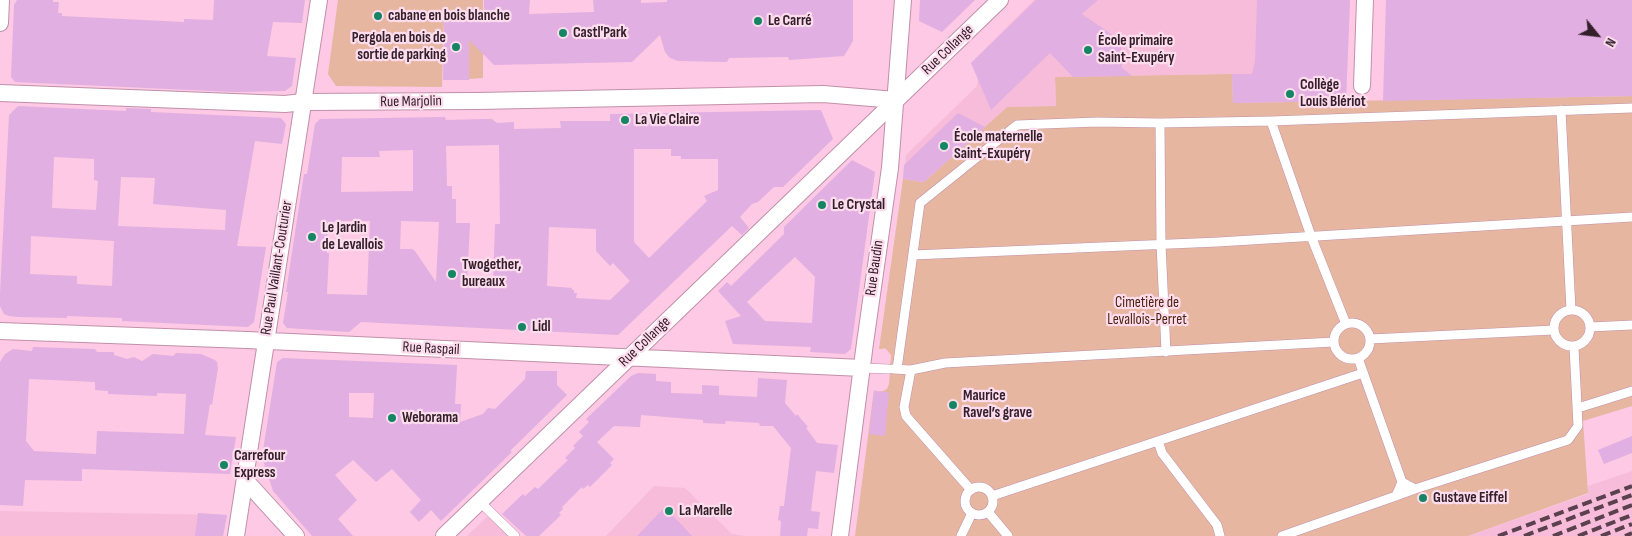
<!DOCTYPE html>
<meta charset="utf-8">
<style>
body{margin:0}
#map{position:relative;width:1632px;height:536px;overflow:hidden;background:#fdc9e4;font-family:"Sofia Sans Condensed",sans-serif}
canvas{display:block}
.north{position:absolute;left:1572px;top:10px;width:50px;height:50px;-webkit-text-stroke:4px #fddded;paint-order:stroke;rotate:119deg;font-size:14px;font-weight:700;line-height:20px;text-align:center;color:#33202a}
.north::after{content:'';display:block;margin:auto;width:18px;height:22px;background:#33202a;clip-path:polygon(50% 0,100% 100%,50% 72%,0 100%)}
</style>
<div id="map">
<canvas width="1632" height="536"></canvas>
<div class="north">N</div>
</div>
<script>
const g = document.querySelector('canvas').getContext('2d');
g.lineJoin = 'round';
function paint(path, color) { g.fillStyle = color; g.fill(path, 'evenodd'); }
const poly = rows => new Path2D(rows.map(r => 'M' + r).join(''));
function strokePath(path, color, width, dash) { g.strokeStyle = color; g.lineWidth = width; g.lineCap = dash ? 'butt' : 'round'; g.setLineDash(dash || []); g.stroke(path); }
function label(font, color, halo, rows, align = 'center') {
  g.font = font + ' "Sofia Sans Condensed",sans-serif'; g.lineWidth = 4.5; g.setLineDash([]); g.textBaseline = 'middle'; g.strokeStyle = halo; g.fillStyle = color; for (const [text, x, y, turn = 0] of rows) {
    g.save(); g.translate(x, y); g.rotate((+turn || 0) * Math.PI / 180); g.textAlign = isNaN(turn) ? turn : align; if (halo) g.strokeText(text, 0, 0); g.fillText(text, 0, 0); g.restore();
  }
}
const built = poly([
 [1034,0,1350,0,1346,101,1233,103,1232,74,1055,77,1056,106,1007,107,924,182,903,179,906,155,977,86,978,78,971,63],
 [1632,471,1632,536,1468,536,1588,494,1588,486],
 [654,486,685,488,732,534,746,536,606,536],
 [0,511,227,515,223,536,0,536],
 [488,516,509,536,467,536]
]);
const green = poly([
 [338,0,483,0,483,78,469,79,469,15,444,14,442,87,336,86,328,74],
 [1232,74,1233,103,1632,96,1632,406,1583,421,1588,493,1468,536,855,536,874,390,878,392,883,391,887,389,889,384,891,355,887,350,884,348,883,349,879,349,903,179,924,182,1007,107,1056,106,1055,77]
]);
const building = poly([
 [17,0,53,0,53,2,59,2,58,13,62,13,62,16,184,22,184,19,213,20,214,0,305,0,302,23,273,22,267,56,296,58,292,86,285,91,234,92,15,82,11,77,14,5],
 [484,0,530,0,529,14,594,12,593,0,641,0,641,3,667,2,667,0,853,0,853,41,844,56,789,60,788,57,729,58,727,62,678,61,670,58,665,52,660,35,632,62,494,65,469,40,469,80,443,80,444,14,484,14],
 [920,0,975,0,942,32,919,21],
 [1036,0,1098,0,1082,14,1121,41,1122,68,1132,76,1073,77,1050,53,991,110,971,63],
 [1257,0,1350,0,1346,101,1233,103,1232,74,1252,74,1255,61],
 [1386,0,1632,0,1632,96,1383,101],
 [18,106,126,111,126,108,151,109,151,112,281,118,286,124,282,144,255,141,237,246,266,247,254,322,248,327,122,321,122,318,67,316,67,318,18,317,9,316,4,314,0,306,0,294,9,115],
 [54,157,94,159,94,180,98,181,96,210,52,208],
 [121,177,155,178,153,204,226,210,225,230,118,226],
 [31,236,114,241,112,286,77,284,77,276,30,274],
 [821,110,833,139,783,187,774,187,758,202,752,204,740,217,749,228,742,235,732,226,618,335,361,322,349,332,287,328,283,323,288,292,286,292,304,174,307,174,315,124,320,119,445,117,446,120,485,119,492,119,497,123,514,122,514,129,561,128,560,121,610,121,610,114],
 [499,145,500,224,495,224,493,284,467,282,470,223,456,223,456,199,452,199,452,186,447,186,446,146],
 [634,149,671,149,671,156,681,156,681,159,718,159,718,190,704,196,707,201,649,258,634,242],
 [413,150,413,191,341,192,342,157,380,157,379,151],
 [347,221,370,221,367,295,327,294,329,253,327,253,328,222],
 [401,221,439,222,436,282,415,251,412,249,400,249],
 [549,227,596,229,596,251,610,266,613,263,630,281,610,300,576,298,577,293,574,293,574,290,572,290,572,288,547,286],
 [958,113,985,127,924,182,903,179,904,165],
 [852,160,875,172,851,349,845,354,810,352,811,347,733,344,725,321,741,316,718,291,727,282,731,286,784,234,784,227],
 [795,257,815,277,812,323,765,321,747,302],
 [33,347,95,349,97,352,114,352,114,355,127,359,134,357,142,361,153,354,173,356,176,353,201,354,215,360,217,362,218,368,212,405,210,404,205,435,236,437,230,474,82,469,82,481,25,480,23,506,0,505,0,362,5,354,13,349,32,351],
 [29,379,95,382,95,390,108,391,108,394,157,396,157,393,186,394,184,434,97,431,96,454,34,451,26,441],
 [283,358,457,365,455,404,461,404,460,422,483,414,488,408,495,409,525,379,526,371,557,371,557,385,567,395,510,451,512,452,441,521,431,510,419,522,410,512,421,500,392,469,376,482,353,460,335,475,357,500,338,519,353,536,312,536,273,491,262,457,277,362],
 [349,393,374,393,373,418,349,417],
 [638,373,656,374,656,381,671,382,671,393,702,394,702,385,719,386,719,395,757,397,758,378,787,380,785,403,796,416,797,414,802,420,808,427,806,428,817,443,838,445,834,473,816,471,811,511,820,512,818,529,808,528,807,536,780,536,781,521,778,520,780,506,784,506,791,448,773,426,760,426,759,423,726,421,725,424,703,423,703,420,641,415,640,427,614,426,597,442,614,459,610,463,612,465,590,487,588,485,583,489,582,487,562,507,563,509,559,513,561,515,539,536,526,536,502,514,523,494,525,496,535,487,538,489,568,460,565,458,575,448,573,446,583,436,579,432,589,422,586,419,631,376],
 [874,391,889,392,885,436,869,434],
 [1632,436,1632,453,1604,464,1598,450],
 [664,508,679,522,692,536,637,536],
 [198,513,227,515,223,536,195,536]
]);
const service = poly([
 [1561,110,1571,310],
 [1271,121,1311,236,1346,324],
 [913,255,1218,242,1632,217],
 '1554 328a18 18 0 1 1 36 0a18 18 0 1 1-36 0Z',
 '1334 341a18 18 0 1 1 36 0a18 18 0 1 1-36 0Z',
 [1590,327,1632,325],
 [1370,339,1554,330],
 [1166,352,1161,244,1160,123,1271,121,1632,108],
 [1358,358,1402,482],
 [862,368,889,369],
 [893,369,911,370,945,363,1334,342],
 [897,369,920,203,1017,125,1097,122,1160,123],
 [911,370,904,407,906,416,971,490],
 [1578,408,1632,391],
 [1158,441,1162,453,1217,525,1220,536],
 '965 501a14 14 0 1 1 28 0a14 14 0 1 1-28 0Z',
 [1415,489,1568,440,1578,426,1574,347],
 [992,496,1363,373],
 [480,502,515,536],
 [988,512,1008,536],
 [961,536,972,513],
 [1282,536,1396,496,1415,489,1402,482,1396,496]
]);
const minor = poly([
 [0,23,1,0],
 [1362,86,1365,0],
 [0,93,285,104,303,102,478,101,823,94,896,100],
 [0,331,247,340,862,368],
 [245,480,296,536],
 [236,536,319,0],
 [444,536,1000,0],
 [840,536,865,343,890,168,903,0]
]);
const rail = poly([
 [1498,536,1632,486],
 [1524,536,1632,495],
 [1553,536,1632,505],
 [1578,536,1632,515],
 [1601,536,1632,524],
 [1625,536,1632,533]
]);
const markers = [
 [378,16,5,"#158563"],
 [758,21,5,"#158563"],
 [563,33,5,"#158563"],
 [456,47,5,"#158563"],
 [1088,50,5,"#158563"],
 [1290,94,5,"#158563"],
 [625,120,5,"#158563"],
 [944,146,5,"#158563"],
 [822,205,5,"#158563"],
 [312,237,5,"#158563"],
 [452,274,5,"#158563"],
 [522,327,5,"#158563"],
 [953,405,5,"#158563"],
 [392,418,5,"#158563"],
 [224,465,5,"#158563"],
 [1423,498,5,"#158563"],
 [669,511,5,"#158563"]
];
const poiNames = [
 ["cabane en bois blanche",388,16],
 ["Le Carré",768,21],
 ["Castl'Park",573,33],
 ["Pergola en bois de",446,38,"right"],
 ["sortie de parking",446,55,"right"],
 ["École primaire",1098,41],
 ["Saint-Exupéry",1098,58],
 ["Collège",1300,85],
 ["Louis Blériot",1300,102],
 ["La Vie Claire",635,120],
 ["École maternelle",954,137],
 ["Saint-Exupéry",954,154],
 ["Le Crystal",832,205],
 ["Le Jardin",322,228],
 ["de Levallois",322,245],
 ["Twogether,",462,265],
 ["bureaux",462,282],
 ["Lidl",532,327],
 ["Maurice",963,396],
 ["Ravel’s grave",963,413],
 ["Weborama",402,418],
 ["Carrefour",234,456],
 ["Express",234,473],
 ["Gustave Eiffel",1433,498],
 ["La Marelle",679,511]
];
const streetNames = [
 ["Rue Collange",948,50,-44],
 ["Rue Marjolin",411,102,-1],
 ["Rue Paul Vaillant-Couturier",277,268,-81],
 ["Rue Baudin",875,268,-82],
 ["Rue Collange",645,342,-44],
 ["Rue Raspail",431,349,3]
];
const parkNames = [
 ["Cimetière de",1147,303],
 ["Levallois-Perret",1147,320]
];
paint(built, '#f8bcdb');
paint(green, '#e6b6a0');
paint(building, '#e1afe1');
strokePath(service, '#c190a9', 10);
strokePath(minor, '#c190a9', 18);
strokePath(service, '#fff', 9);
strokePath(minor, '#fff', 16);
strokePath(rail, '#5b414e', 4, [10, 5]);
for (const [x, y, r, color] of markers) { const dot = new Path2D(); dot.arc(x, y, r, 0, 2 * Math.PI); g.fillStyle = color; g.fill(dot); strokePath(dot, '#fddded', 2); }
label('bold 15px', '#33202a', '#fddded', poiNames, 'left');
label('15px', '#33202a', '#fddded', streetNames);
label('15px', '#4c230d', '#fddded', parkNames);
</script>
